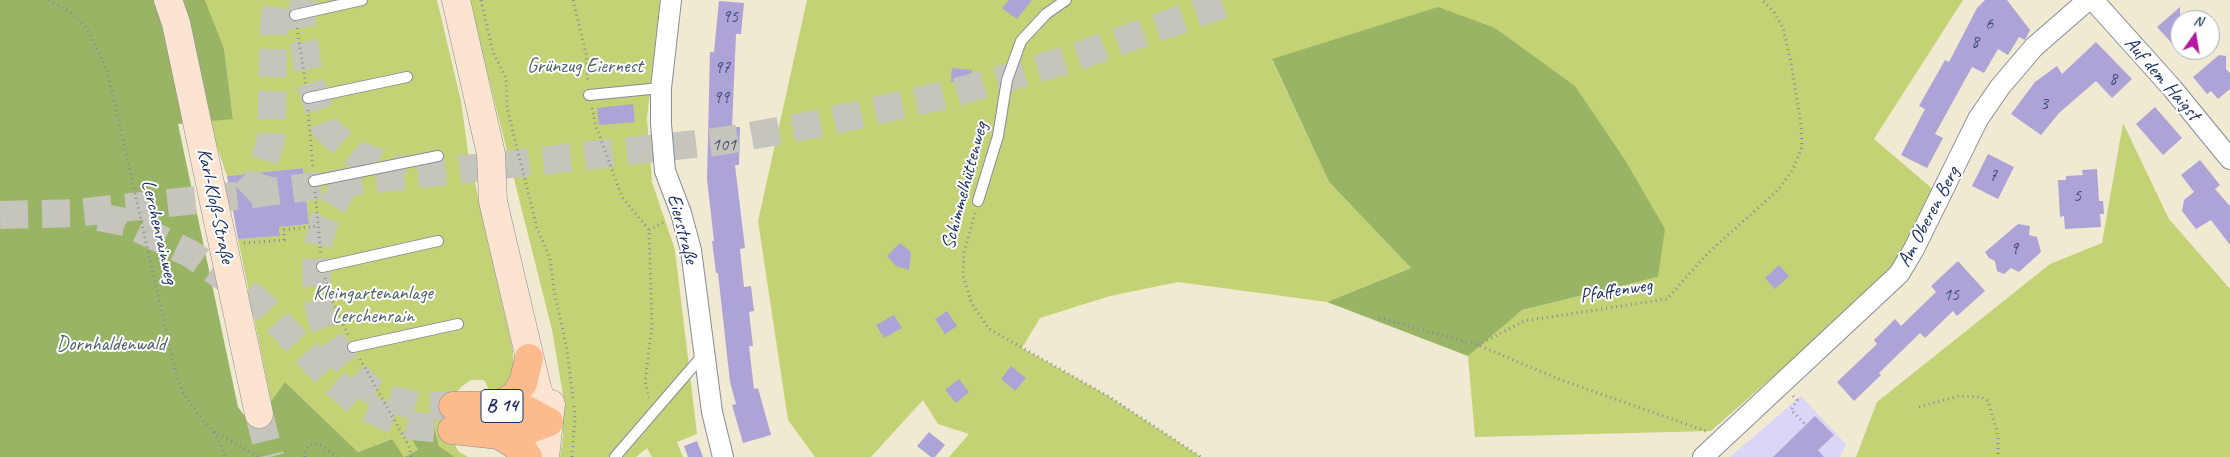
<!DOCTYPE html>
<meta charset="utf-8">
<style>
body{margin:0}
#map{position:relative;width:2230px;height:457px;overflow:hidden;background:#f1ead2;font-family:Caveat,sans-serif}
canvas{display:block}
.north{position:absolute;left:2170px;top:10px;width:50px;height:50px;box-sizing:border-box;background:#fff;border:1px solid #a4acbf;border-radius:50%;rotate:13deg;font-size:14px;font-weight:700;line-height:20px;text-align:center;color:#1b2f5e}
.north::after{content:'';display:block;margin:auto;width:18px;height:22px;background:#b5179e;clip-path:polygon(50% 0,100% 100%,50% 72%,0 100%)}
</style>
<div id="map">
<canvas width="2230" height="457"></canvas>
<div class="north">N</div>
</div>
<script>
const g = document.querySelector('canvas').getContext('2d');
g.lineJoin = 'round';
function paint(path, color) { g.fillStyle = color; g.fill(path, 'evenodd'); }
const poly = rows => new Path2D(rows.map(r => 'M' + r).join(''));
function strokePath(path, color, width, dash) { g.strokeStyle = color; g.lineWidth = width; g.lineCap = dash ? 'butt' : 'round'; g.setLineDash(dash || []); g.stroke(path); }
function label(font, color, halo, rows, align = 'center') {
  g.font = font + ' Caveat,sans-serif'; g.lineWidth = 4; g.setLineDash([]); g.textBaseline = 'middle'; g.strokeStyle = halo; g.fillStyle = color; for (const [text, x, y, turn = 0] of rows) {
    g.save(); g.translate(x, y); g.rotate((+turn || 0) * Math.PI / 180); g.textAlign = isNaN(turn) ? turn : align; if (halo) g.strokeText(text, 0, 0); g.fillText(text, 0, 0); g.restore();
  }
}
const built = poly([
 [1801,396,1846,444,1840,457,1730,457]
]);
const green = poly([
 [205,0,437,0,461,101,468,152,513,351,513,375,506,388,490,392,484,380,471,380,461,387,454,396,453,440,458,451,468,457,455,457,439,446,433,423,408,433,418,450,404,457,391,439,358,452,285,382,271,401,238,239,280,236,279,227,309,224,303,168,227,176,208,120,233,118,224,48],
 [469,0,660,0,647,118,652,182,675,250,697,434,677,442,683,457,652,457,647,448,636,457,560,457,563,437,563,395,552,330],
 [807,0,1963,0,1874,139,1941,196,1910,256,1711,431,1475,437,1468,356,1478,345,1522,310,1658,277,1272,60,1329,182,1411,268,1327,302,1178,282,1110,296,1040,318,1022,348,1108,396,1201,457,949,457,969,434,938,424,923,400,871,457,815,457,788,420,758,221],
 [2123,123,2169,219,2230,289,2230,457,1856,457,1877,402,2050,264,2102,243]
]);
const forest = poly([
 [0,0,205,0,224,48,233,119,178,124,238,407,244,415,252,417,270,407,271,401,285,382,358,452,392,439,404,457,0,457],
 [1438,7,1495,28,1575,86,1625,160,1665,229,1658,277,1522,310,1468,356,1327,302,1411,268,1329,182,1272,59],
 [433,423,439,446,455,457,404,457,418,450,408,433]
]);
const building = poly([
 [1009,0,1032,0,1017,19,1002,8],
 [1985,0,2007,0,2030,30,2025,40,2019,37,2008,55,1998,49,1984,73,1972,67,1935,134,1943,138,1927,168,1901,155,1925,109,1919,106,1945,60,1949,62,1977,8],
 [719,1,744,3,741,34,736,34,732,127,740,127,739,165,735,165,745,248,740,249,744,287,751,286,754,311,749,312,753,346,749,346,754,389,758,388,771,435,743,443,732,405,736,404,730,382,718,273,716,273,712,241,714,241,707,179,710,52,714,52],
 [2180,7,2180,52,2157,27],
 [2096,42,2132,79,2112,98,2096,81,2059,113,2041,135,2011,114,2035,82,2057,66,2062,74],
 [2219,55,2226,56,2226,69,2230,73,2230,89,2218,99,2211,91,2207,94,2193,77],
 [952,68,972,70,971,84,951,82],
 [633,104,635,122,599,125,597,108],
 [2155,107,2182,138,2163,155,2136,124],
 [1988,154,2014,167,1998,199,1972,186],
 [2200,160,2220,185,2215,189,2230,206,2230,245,2211,220,2196,229,2182,211,2184,200,2194,192,2181,175],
 [303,168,309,224,279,227,280,236,238,239,227,176],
 [2097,169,2099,201,2103,201,2104,214,2100,214,2101,227,2065,229,2064,216,2060,217,2058,180,2066,180,2066,176,2083,175,2082,170],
 [2018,224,2030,226,2029,235,2037,237,2041,252,2019,272,2011,268,2004,274,1997,271,1995,261,1989,258,1985,252],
 [900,243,911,252,909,270,896,266,887,256],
 [1958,261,1985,291,1957,316,1953,311,1925,338,1920,333,1879,373,1881,375,1854,401,1837,382,1877,344,1874,340,1895,319,1901,326,1936,292,1931,286],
 [1779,265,1789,276,1775,289,1765,278],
 [947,311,957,326,945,334,935,319],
 [894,315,902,328,884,338,876,325],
 [1011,366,1026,378,1015,391,1001,379],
 [959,379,969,392,956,403,945,390],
 [1815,416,1834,435,1818,450,1824,457,1773,457],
 [929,432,945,445,935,457,931,457,917,446],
 [697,441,703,457,688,457,684,446]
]);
const secondaryTunnel = poly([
 [259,414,270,457]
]);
const primaryTunnel = poly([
 [304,0,301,23,310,82,326,129,357,155,406,172],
 [347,182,325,218,316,251,317,290,320,313,328,336,346,363,368,388,390,399,417,406,453,406],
 [244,195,258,182,271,139,274,25,278,0],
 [0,215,75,213,244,195,347,182,722,141,822,123,954,93,1067,60,1235,0],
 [99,217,125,222,191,254,258,301,330,378,358,403,387,417,413,426,452,430]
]);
const path = poly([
 [49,0,70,12,86,27,107,70,176,374,184,394,197,413,213,431,259,457],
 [481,0,493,52,506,78,507,108,537,228,550,258,554,290,567,349,573,399],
 [573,0,586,54,588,82],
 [297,28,306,86],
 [592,108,596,126,622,197,649,230,652,325,645,382,649,398],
 [308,110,313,168],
 [315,192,321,255],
 [975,213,964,253,963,276,972,304,989,329,1108,396,1201,457],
 [649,230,666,221],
 [244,243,284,240,284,230,318,226],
 [325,278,332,300,348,335],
 [1379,318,1478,345,1561,380,1706,431],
 [1478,345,1524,321,1667,299,1708,253,1779,189,1793,169,1802,147,1801,125,1791,62,1783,28,1774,12,1762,0],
 [360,359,410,448,411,457],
 [1793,396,1797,400,1791,410,1806,425],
 [1919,407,1959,396,1981,397,1988,401,1998,435,1998,457],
 [214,432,226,457],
 [305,457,305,451,309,445,314,444,321,445,337,457],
 [572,457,575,416,574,405]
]);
const service = poly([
 [295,15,362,0],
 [589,95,661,88],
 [308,98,407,77],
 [314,181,438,156],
 [978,201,998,136,1007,80,1021,41,1046,14,1066,0],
 [322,267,438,241],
 [353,347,458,324],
 [615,457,703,355]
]);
const minor = poly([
 [671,0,661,88,661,124,665,171,681,213,691,250,712,412,723,457],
 [2093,0,2172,88,2230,159],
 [1703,457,1899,274,1914,249,1978,119,2000,87,2034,47,2088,0]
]);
const secondary = poly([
 [168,0,176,23,259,414],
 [456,0,491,154,493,201,498,223,537,388,549,422],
 [545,457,551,404]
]);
const primary = poly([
 [499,405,515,395,523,383,529,358],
 [453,406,499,405,529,411,549,422],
 [452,430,499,435,522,432,549,422],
 [499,435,524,451,528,457]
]);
const numberNames = [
 ["95",730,17],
 ["6",1989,24],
 ["8",1975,42],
 ["97",722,68],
 ["8",2113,79],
 ["99",721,98],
 ["3",2044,104],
 ["101",724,145],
 ["7",1993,176],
 ["5",2077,196],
 ["9",2014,249],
 ["15",1951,295]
];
const shields = [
 [502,406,42]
];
const shieldNames = [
 ["B 14",502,406]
];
const parkNames = [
 ["Grünzug Eiernest",585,67],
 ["Kleingartenanlage",373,294],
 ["Lerchenrain",373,317],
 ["Dornhaldenwald",111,345]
];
const streetNames = [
 ["Auf dem Haigst",2162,79,49],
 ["Schimmelhüttenweg",965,186,-75],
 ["Karl-Kloß-Straße",215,206,78],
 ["Am Oberen Berg",1929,217,-62],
 ["Eierstraße",682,229,75],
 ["Lerchenrainweg",159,232,77],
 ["Pfaffenweg",1616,291,-9]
];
paint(built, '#dcd6f6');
paint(green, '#c3d274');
paint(forest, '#9ab466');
paint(building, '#ada3d6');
strokePath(secondaryTunnel, '#c6c5bb', 28, [28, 14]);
strokePath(primaryTunnel, '#c6c5bb', 28, [28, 14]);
strokePath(service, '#868c98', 12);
strokePath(minor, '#868c98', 22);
strokePath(secondary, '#868c98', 29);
strokePath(primary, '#868c98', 29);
strokePath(path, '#868c98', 3, [1, 4]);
strokePath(service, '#fff', 10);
strokePath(minor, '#fff', 20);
strokePath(secondary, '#fde4d1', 28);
strokePath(primary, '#fbbb8c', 28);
label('18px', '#404c7c', null, numberNames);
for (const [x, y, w] of shields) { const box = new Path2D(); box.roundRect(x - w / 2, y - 16.5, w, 33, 4); g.fillStyle = '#fff'; g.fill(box); strokePath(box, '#1b2f5e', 1); }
label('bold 19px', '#1b2f5e', null, shieldNames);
label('20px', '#4d6065', '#fff', parkNames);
label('20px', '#1b2f5e', '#fff', streetNames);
</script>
